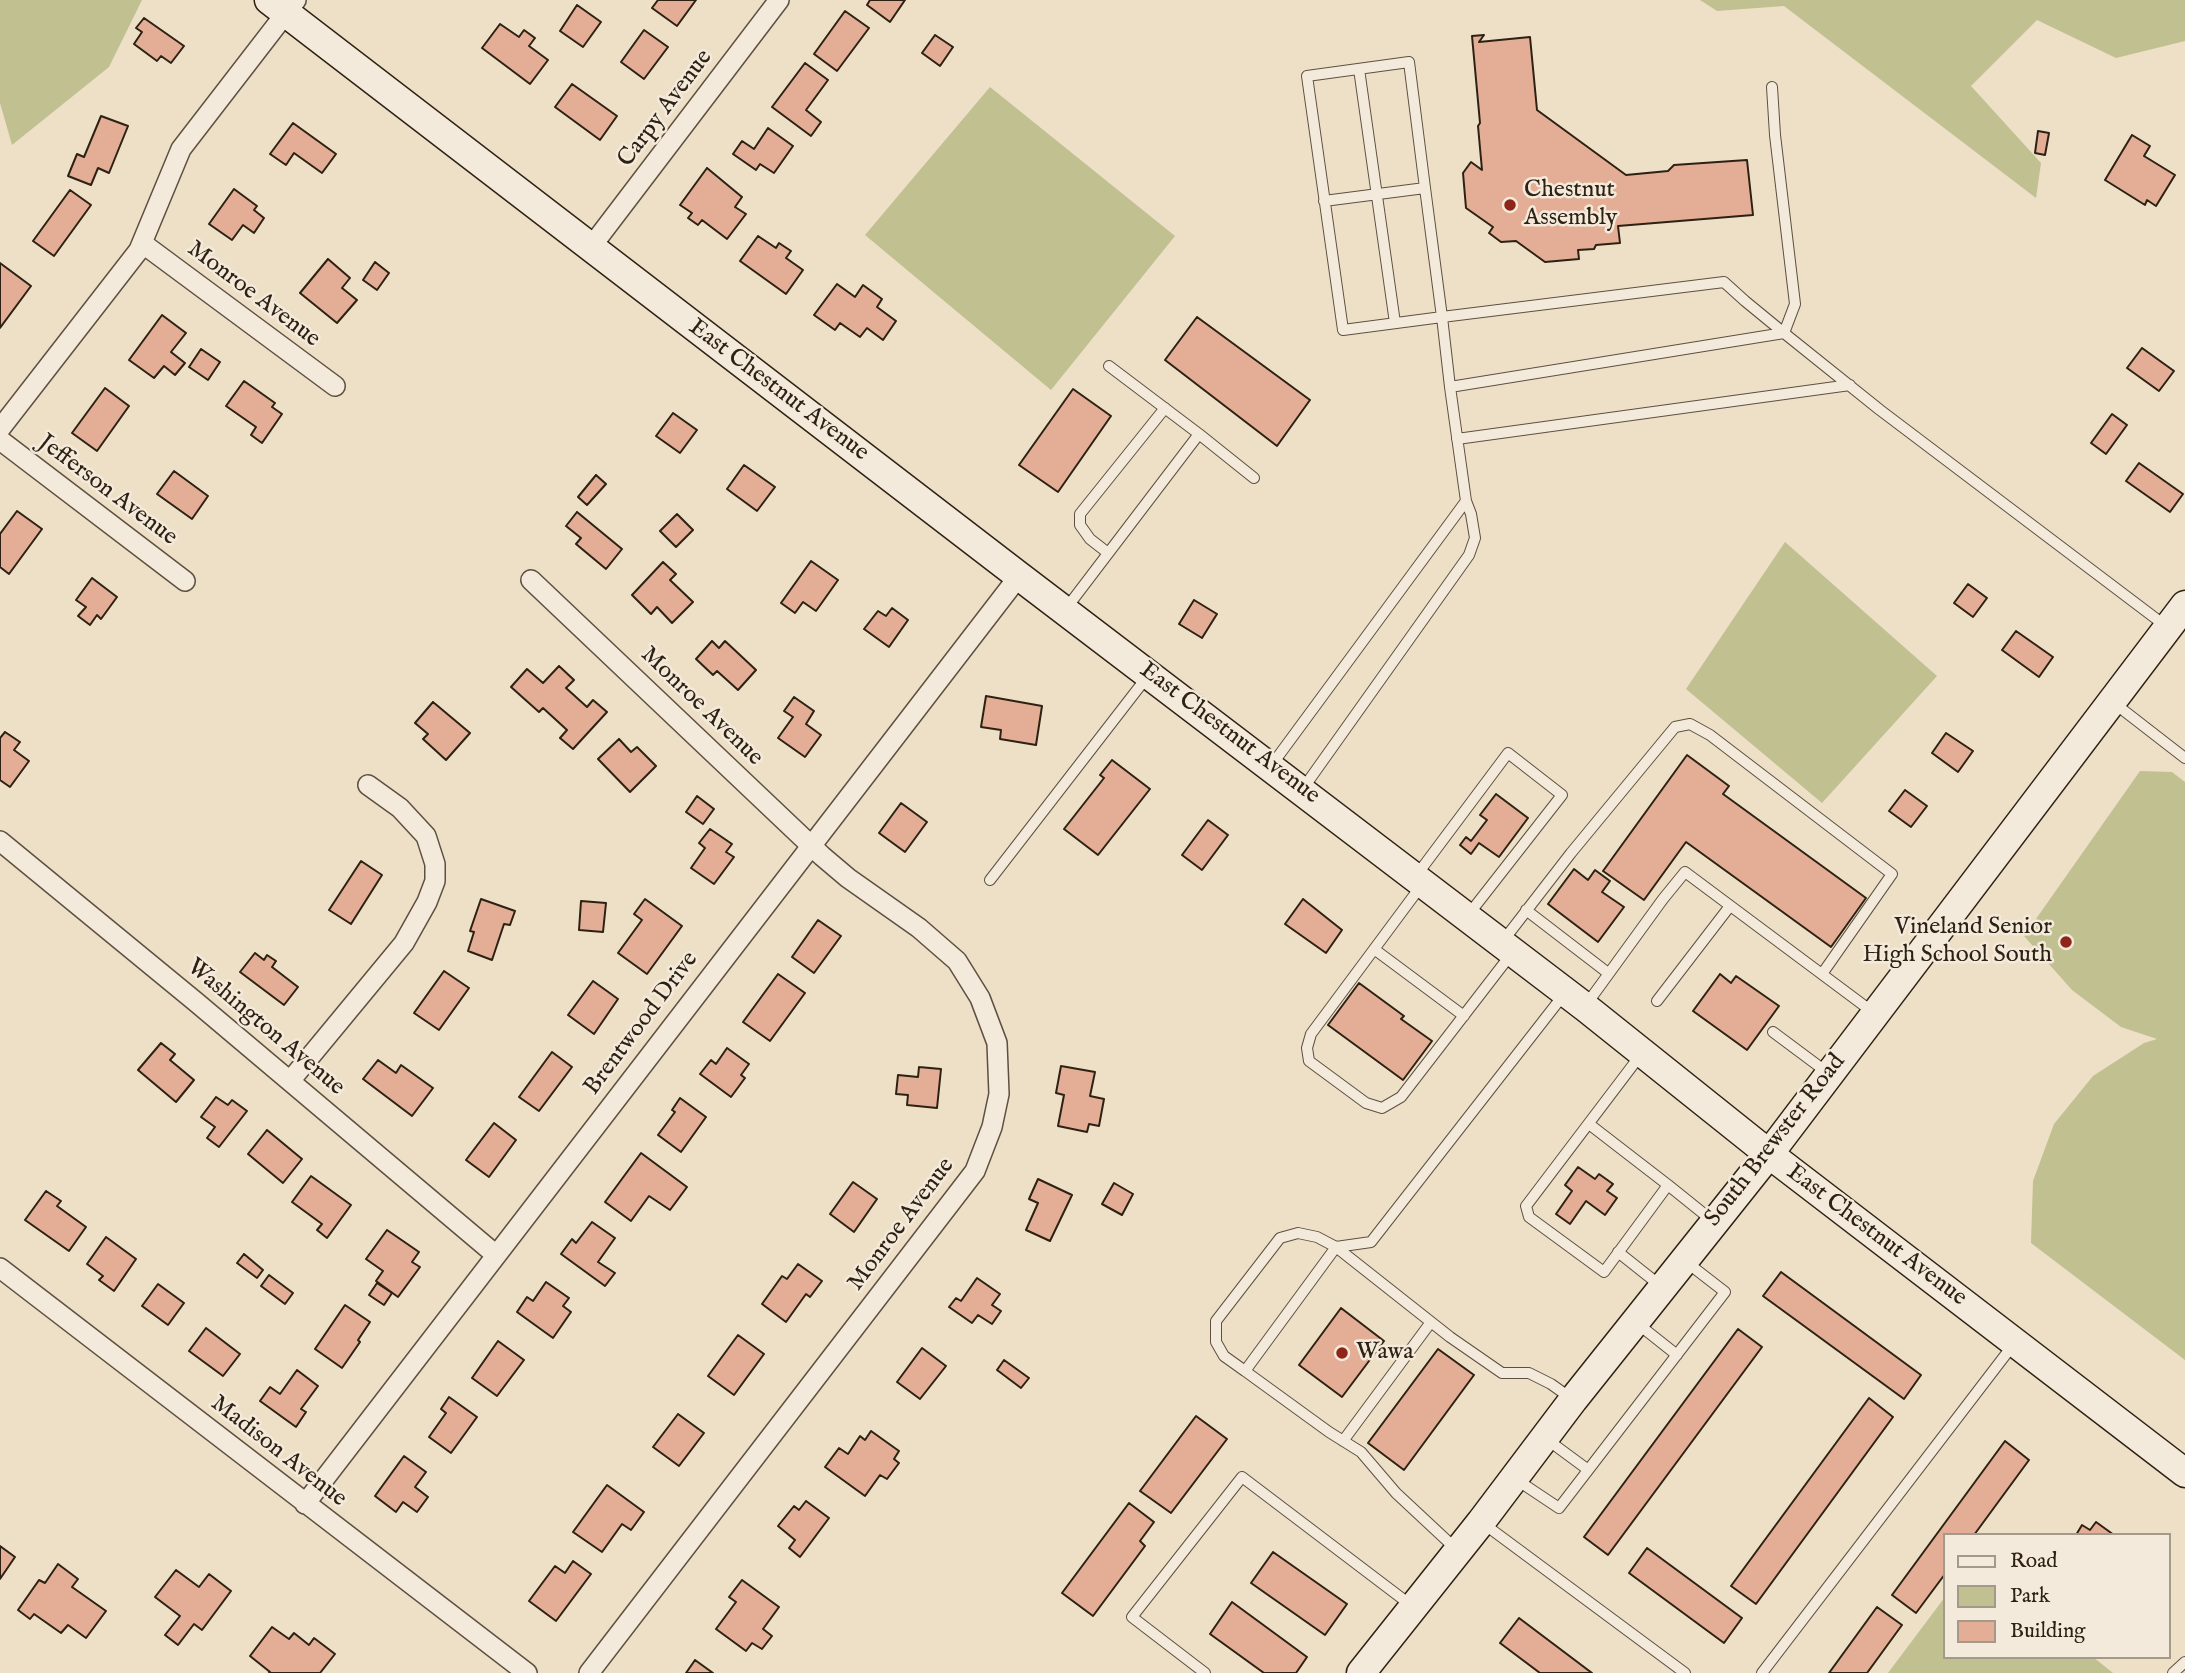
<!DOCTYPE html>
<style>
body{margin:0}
#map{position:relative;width:2185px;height:1673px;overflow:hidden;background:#eedfc7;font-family:"IM FELL English",serif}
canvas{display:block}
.legend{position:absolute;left:1943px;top:1533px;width:228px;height:126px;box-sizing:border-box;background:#f4eadb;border:2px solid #a49a8b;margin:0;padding:9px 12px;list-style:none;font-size:21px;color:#2d2113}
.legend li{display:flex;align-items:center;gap:14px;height:35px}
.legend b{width:35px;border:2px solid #a49a8b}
</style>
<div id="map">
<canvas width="2185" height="1673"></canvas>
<ul class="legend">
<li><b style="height:9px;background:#f4eadb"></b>Road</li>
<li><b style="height:19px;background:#c0c091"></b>Park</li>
<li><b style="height:19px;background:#e3ae95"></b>Building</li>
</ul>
</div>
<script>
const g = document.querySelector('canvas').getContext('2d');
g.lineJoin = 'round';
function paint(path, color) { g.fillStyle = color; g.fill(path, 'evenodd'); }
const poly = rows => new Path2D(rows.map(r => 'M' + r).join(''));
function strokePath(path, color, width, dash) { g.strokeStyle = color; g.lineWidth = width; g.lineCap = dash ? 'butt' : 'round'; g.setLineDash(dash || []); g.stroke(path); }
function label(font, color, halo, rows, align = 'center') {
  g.font = font + ' "IM FELL English",serif'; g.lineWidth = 5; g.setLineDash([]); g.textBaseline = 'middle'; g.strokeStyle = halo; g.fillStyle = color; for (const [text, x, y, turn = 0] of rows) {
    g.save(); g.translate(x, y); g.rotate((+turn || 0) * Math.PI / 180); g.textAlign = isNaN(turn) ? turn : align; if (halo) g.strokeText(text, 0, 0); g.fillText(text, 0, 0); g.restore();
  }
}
const green = poly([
 [0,0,142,0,109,67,12,145,0,103],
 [1700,0,2185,0,2185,41,2116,58,2037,20,1971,86,2041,163,2036,198,1784,6,1717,11],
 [990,87,1175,236,1051,390,865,235],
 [1785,542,1937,676,1822,803,1686,689],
 [2140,771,2172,772,2185,782,2185,1360,2031,1243,2033,1181,2054,1124,2093,1076,2144,1043,2157,1039,2121,1027,2072,990,2024,936],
 [1945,1597,1945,1657,2093,1657,2113,1673,1888,1673]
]);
const building = poly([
 [658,0,696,0,677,26,652,8,658,0],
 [870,0,905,0,890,22,867,5,870,0],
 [577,5,601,22,583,47,560,31,577,5],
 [845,11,869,28,837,71,814,54,845,11],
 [144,18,184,46,171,63,161,56,157,61,134,44,142,32,136,28,144,18],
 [500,24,519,37,524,30,535,38,529,46,548,60,530,84,482,48,500,24],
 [644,30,668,47,644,79,621,62,644,30],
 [935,35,953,47,940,66,922,53,935,35],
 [1484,35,1479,42,1530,37,1537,110,1626,175,1668,171,1674,165,1747,160,1753,215,1618,226,1620,243,1596,245,1594,249,1578,250,1579,259,1545,262,1516,241,1501,242,1489,233,1493,227,1466,208,1463,173,1471,162,1482,170,1478,126,1480,123,1472,36,1484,35],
 [805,63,828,80,806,110,821,122,811,136,772,107,805,63],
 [572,84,617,116,600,140,555,107,572,84],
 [101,116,128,126,109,173,98,168,91,185,68,176,77,154,84,157,101,116],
 [293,123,336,154,322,173,294,153,286,165,270,154,293,123],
 [768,128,793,146,774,173,760,164,756,170,733,154,742,141,754,149,768,128],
 [2038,131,2049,133,2045,155,2035,153,2038,131],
 [2132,135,2150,146,2144,156,2175,175,2156,206,2147,200,2145,205,2105,180,2132,135],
 [707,168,742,197,735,207,746,214,727,239,702,220,698,225,688,218,692,213,680,205,707,168],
 [234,189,257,206,254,210,264,218,254,233,243,225,232,240,209,224,234,189],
 [70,190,91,205,54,256,33,241,70,190],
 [758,236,776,248,779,243,791,251,786,258,803,270,786,294,740,261,758,236],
 [328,259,350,278,342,288,357,300,337,323,300,293,328,259],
 [375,262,389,273,377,290,363,280,375,262],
 [0,263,31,286,0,328,0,263],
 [837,284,855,297,863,285,882,299,877,307,896,321,883,340,867,328,860,337,840,323,835,330,814,315,837,284],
 [162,315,186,333,171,352,185,363,175,375,164,366,154,378,129,360,162,315],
 [1197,317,1310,400,1277,446,1165,360,1197,317],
 [2142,348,2174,371,2159,391,2127,368,2142,348],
 [201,349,220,362,208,380,189,367,201,349],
 [244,381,275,403,272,407,282,414,262,443,251,435,256,427,226,406,244,381],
 [105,388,129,406,97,451,72,433,105,388],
 [1073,389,1111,416,1058,492,1019,465,1073,389],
 [673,413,697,430,680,453,656,436,673,413],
 [2112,414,2127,425,2106,454,2091,443,2112,414],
 [2139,463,2183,494,2170,512,2126,481,2139,463],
 [744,465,775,487,757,511,727,489,744,465],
 [174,471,208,496,192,519,157,494,174,471],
 [596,475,606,484,587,505,578,497,596,475],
 [17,511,42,529,9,574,0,567,0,534,17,511],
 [577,512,622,549,606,569,576,544,581,538,566,526,577,512],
 [677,514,693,530,676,547,660,531,677,514],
 [811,561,838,580,816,611,803,602,795,613,781,603,811,561],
 [663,562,676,574,670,580,693,602,672,623,657,607,651,614,632,595,663,562],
 [92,578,117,597,101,619,97,615,90,625,78,616,86,607,76,600,92,578],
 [1968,584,1987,598,1973,617,1954,603,1968,584],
 [1194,600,1217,614,1202,638,1179,624,1194,600],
 [892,608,908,620,889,647,864,629,878,611,886,616,892,608],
 [2016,631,2053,657,2039,677,2002,650,2016,631],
 [712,641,719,648,725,641,756,670,738,690,717,671,713,675,696,659,712,641],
 [559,666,574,680,566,688,587,707,593,700,607,712,573,749,560,738,567,730,543,708,539,712,511,687,527,669,543,683,559,666],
 [986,696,1042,706,1036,745,1000,739,1001,730,981,727,986,696],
 [794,697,814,711,806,724,821,735,805,757,778,738,793,717,784,711,794,697],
 [433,702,470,733,446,760,423,739,428,734,415,723,433,702],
 [5,732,20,742,14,750,29,761,10,787,0,780,0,738,5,732],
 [1946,733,1973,751,1958,772,1932,753,1946,733],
 [619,739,631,752,637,747,656,766,630,792,598,759,619,739],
 [1687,755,1729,786,1723,794,1866,898,1831,947,1686,842,1644,900,1603,871,1687,755],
 [1112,760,1150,789,1098,855,1064,829,1104,778,1100,775,1112,760],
 [1905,790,1927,806,1911,827,1889,811,1905,790],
 [1496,794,1528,818,1499,857,1479,843,1471,854,1460,845,1466,837,1471,841,1487,820,1480,815,1496,794],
 [697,796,714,809,703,824,686,812,697,796],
 [901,803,927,822,905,852,879,833,901,803],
 [1208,820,1228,835,1202,870,1182,855,1208,820],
 [710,829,732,844,726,852,734,857,714,884,691,868,705,848,699,843,710,829],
 [361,861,382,875,351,924,329,910,361,861],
 [1574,869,1588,880,1595,870,1610,881,1602,892,1624,907,1598,942,1548,904,1574,869],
 [481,899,515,911,510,925,504,924,492,960,468,951,474,932,470,931,481,899],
 [645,899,682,926,647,974,618,953,642,920,634,914,645,899],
 [1303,899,1342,930,1326,953,1285,924,1303,899],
 [581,901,606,903,603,932,579,930,581,901],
 [818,920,841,936,814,973,792,957,818,920],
 [255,953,264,960,267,955,276,961,272,967,298,987,284,1005,240,972,255,953],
 [444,971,469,988,439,1030,414,1013,444,971],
 [778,974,805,993,770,1041,743,1022,778,974],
 [1720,974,1731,983,1736,976,1779,1006,1747,1050,1693,1011,1720,974],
 [593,981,618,999,594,1034,568,1015,593,981],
 [1359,983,1404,1016,1401,1019,1432,1041,1403,1080,1328,1025,1359,983],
 [161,1043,175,1054,170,1060,194,1080,176,1102,138,1070,161,1043],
 [727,1048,749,1064,741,1075,745,1078,731,1097,700,1074,711,1060,716,1064,727,1048],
 [552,1052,572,1067,539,1111,519,1097,552,1052],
 [378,1060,396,1073,401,1065,433,1088,412,1116,363,1079,378,1060],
 [1061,1066,1095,1072,1090,1096,1104,1099,1099,1126,1089,1124,1087,1132,1058,1126,1064,1095,1056,1093,1061,1066],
 [919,1067,941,1069,937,1108,907,1105,908,1095,896,1094,898,1075,918,1077,919,1067],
 [216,1097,228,1105,232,1100,247,1111,219,1147,207,1138,215,1127,201,1117,216,1097],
 [680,1098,706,1117,681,1152,658,1135,675,1112,672,1110,680,1098],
 [494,1123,516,1140,489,1177,466,1160,494,1123],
 [267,1130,302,1159,283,1183,248,1154,267,1130],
 [641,1153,687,1187,670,1210,649,1196,631,1221,605,1202,641,1153],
 [1578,1167,1595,1179,1599,1174,1613,1184,1607,1191,1617,1198,1605,1215,1586,1201,1570,1224,1556,1214,1572,1191,1565,1185,1578,1167],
 [311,1176,351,1205,327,1238,317,1230,322,1224,292,1202,311,1176],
 [1038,1179,1072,1195,1050,1241,1026,1230,1038,1203,1029,1199,1038,1179],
 [853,1182,877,1199,854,1232,830,1214,853,1182],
 [1114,1183,1133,1194,1122,1215,1102,1204,1114,1183],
 [46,1191,61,1201,57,1206,86,1227,69,1251,25,1220,46,1191],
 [592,1222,615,1238,598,1262,615,1273,605,1286,561,1254,572,1239,576,1243,592,1222],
 [387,1230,419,1252,412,1262,420,1267,398,1297,376,1281,383,1271,366,1259,387,1230],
 [106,1237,136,1259,114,1291,99,1280,103,1276,87,1264,106,1237],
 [244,1254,263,1270,257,1278,237,1263,244,1254],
 [798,1264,822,1281,810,1297,806,1294,786,1322,762,1304,782,1276,787,1279,798,1264],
 [1781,1272,1921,1375,1904,1399,1763,1296,1781,1272],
 [269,1275,293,1293,285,1304,261,1286,269,1275],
 [977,1278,1000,1294,992,1305,1001,1311,992,1324,978,1315,972,1323,949,1307,956,1298,961,1301,977,1278],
 [546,1282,569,1298,563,1306,571,1312,553,1338,517,1312,527,1297,533,1301,546,1282],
 [377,1283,392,1293,384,1305,369,1295,377,1283],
 [158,1284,184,1303,168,1325,142,1306,158,1284],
 [345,1305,370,1322,358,1340,360,1342,342,1368,315,1349,345,1305],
 [1341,1308,1384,1341,1342,1397,1299,1365,1341,1308],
 [206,1328,240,1354,223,1376,189,1351,206,1328],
 [1738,1329,1762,1347,1608,1555,1584,1537,1738,1329],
 [738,1335,764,1354,734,1395,708,1376,738,1335],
 [498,1341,524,1360,497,1396,472,1378,498,1341],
 [922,1348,946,1366,920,1399,897,1382,922,1348],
 [1438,1349,1474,1375,1404,1470,1368,1443,1438,1349],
 [1004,1360,1029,1378,1021,1388,997,1370,1004,1360],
 [297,1370,318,1386,301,1409,306,1412,296,1427,260,1401,270,1387,280,1394,297,1370],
 [449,1397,477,1417,451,1453,429,1437,446,1413,441,1409,449,1397],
 [1869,1398,1893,1417,1756,1604,1731,1586,1869,1398],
 [678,1414,704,1433,679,1466,653,1447,678,1414],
 [1196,1416,1227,1439,1171,1513,1140,1491,1196,1416],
 [871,1431,899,1451,894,1459,899,1463,887,1479,880,1475,865,1496,825,1467,839,1448,848,1454,860,1436,865,1440,871,1431],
 [2005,1441,2029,1460,1974,1535,1945,1535,1945,1574,1916,1613,1892,1595,2005,1441],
 [404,1456,426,1472,415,1487,428,1497,417,1512,403,1502,396,1512,375,1496,404,1456],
 [607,1485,644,1512,631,1530,622,1524,602,1552,573,1532,607,1485],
 [806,1501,829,1518,800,1557,789,1548,795,1540,778,1526,794,1506,799,1510,806,1501],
 [1129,1503,1154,1522,1140,1541,1145,1546,1093,1616,1062,1593,1129,1503],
 [2096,1522,2114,1535,2076,1535,2082,1525,2090,1530,2096,1522],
 [0,1546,15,1557,0,1579,0,1546],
 [1647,1548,1742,1618,1724,1643,1629,1573,1647,1548],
 [1273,1552,1347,1604,1325,1635,1251,1583,1273,1552],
 [573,1561,591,1574,556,1621,529,1601,555,1566,565,1573,573,1561],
 [58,1564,78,1579,72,1587,106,1611,86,1638,68,1625,61,1633,34,1614,30,1619,18,1610,39,1580,45,1583,58,1564],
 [176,1570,199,1587,209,1574,231,1591,202,1630,194,1624,178,1645,165,1635,180,1616,155,1597,176,1570],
 [742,1580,779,1607,763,1629,772,1636,762,1649,752,1643,746,1651,716,1629,736,1602,729,1597,742,1580],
 [1232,1602,1307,1657,1296,1673,1264,1673,1210,1634,1232,1602],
 [1877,1607,1902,1625,1867,1673,1829,1673,1877,1607],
 [1519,1618,1592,1673,1540,1673,1500,1643,1519,1618],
 [272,1627,289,1639,294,1633,309,1645,314,1638,335,1654,320,1673,269,1673,270,1672,250,1656,272,1627],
 [695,1660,713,1673,686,1673,695,1660]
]);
const lane = poly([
 [1359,69,1395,323],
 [1772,87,1775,135,1795,304,1784,333,1450,387,1442,317,1425,188,1409,62,1307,76,1343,330,1442,317,1724,282,1745,301,1784,333,1880,410,2167,627],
 [1324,201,1425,188],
 [1199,434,1254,478],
 [1457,439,1850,385],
 [1108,553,1090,539,1080,525,1080,514,1165,408],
 [1065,610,1199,434,1109,366],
 [2114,703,2185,758],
 [1271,766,1466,501],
 [1302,790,1469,555,1475,538,1471,514,1466,501,1450,387],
 [1416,876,1508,753,1562,795,1469,914],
 [990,880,1147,677],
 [1421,886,1311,1034,1307,1048,1309,1061,1366,1103,1382,1108,1401,1097,1512,953],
 [1526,910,1608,973],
 [1503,941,1571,853,1675,727,1690,724,1710,735,1892,874,1822,974],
 [1374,949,1464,1016],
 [1657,1001,1730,906],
 [1586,1005,1663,899,1685,872,1874,1013],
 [1773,1032,1828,1073],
 [1589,1124,1668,1185,1604,1272,1529,1217,1526,1206,1642,1053],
 [1668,1185,1714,1222],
 [1618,1252,1662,1287],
 [1638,1324,1677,1355],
 [1245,1371,1224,1356,1216,1342,1216,1321,1280,1238,1298,1233,1317,1237,1336,1247,1450,1337,1502,1373,1529,1373,1551,1384,1572,1399],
 [1545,1438,1587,1469],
 [1343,1441,1431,1322],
 [1517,1480,1559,1508,1725,1292,1685,1261],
 [1484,1524,1685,1673],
 [1456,1549,1396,1493,1361,1452,1329,1432,1245,1371,1336,1247,1371,1242,1565,993],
 [1205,1673,1132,1617,1242,1477,1412,1606],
 [1762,1673,2013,1345],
 [2173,1673,2185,1662]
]);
const street = poly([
 [142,243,335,386],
 [591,247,779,0],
 [0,429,139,250,181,149,296,0],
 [0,440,185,581],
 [531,580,822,856,848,878,919,928,957,961,980,998,997,1043,999,1094,992,1127,975,1171,589,1673],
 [0,841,196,1002,496,1255],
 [290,1081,404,943,427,902,435,881,435,864,426,836,400,808,368,785],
 [0,1268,527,1673],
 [305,1504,1019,576]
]);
const secondary = poly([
 [269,0,1019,576,1585,1007,1769,1154,2185,1473],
 [1361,1673,1481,1522,1573,1400,1769,1154,2185,605]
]);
const markers = [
 [1510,205,7,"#8f2418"],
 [2066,942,7,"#8f2418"],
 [1342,1353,7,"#8f2418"]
];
const streetNames = [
 ["Carpy Avenue",666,109,-53],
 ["Monroe Avenue",253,295,37],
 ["East Chestnut Avenue",778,391,37],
 ["Jefferson Avenue",107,491,37],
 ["Monroe Avenue",701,707,44],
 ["East Chestnut Avenue",1229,734,37],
 ["Brentwood Drive",642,1024,-53],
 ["Washington Avenue",265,1028,40],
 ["South Brewster Road",1776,1141,-52],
 ["Monroe Avenue",902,1225,-53],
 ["East Chestnut Avenue",1876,1236,37],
 ["Madison Avenue",278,1452,38]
];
const poiNames = [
 ["Chestnut",1524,191],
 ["Assembly",1524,219],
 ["Vineland Senior",2052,928,"right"],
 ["High School South",2052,956,"right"],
 ["Wawa",1356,1353]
];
paint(green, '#c0c091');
paint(building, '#e3ae95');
strokePath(building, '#2d2113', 2);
strokePath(lane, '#5d5040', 12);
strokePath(street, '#5d5040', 22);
strokePath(secondary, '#2d2113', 31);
strokePath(lane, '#f4eadb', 10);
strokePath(street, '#f4eadb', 19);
strokePath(secondary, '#f4eadb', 28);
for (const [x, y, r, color] of markers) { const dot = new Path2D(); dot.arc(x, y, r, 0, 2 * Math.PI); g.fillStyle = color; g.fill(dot); strokePath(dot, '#f4eadb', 2.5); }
label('24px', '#2d2113', '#f4eadb', streetNames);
label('24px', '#2d2113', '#f4eadb', poiNames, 'left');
</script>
